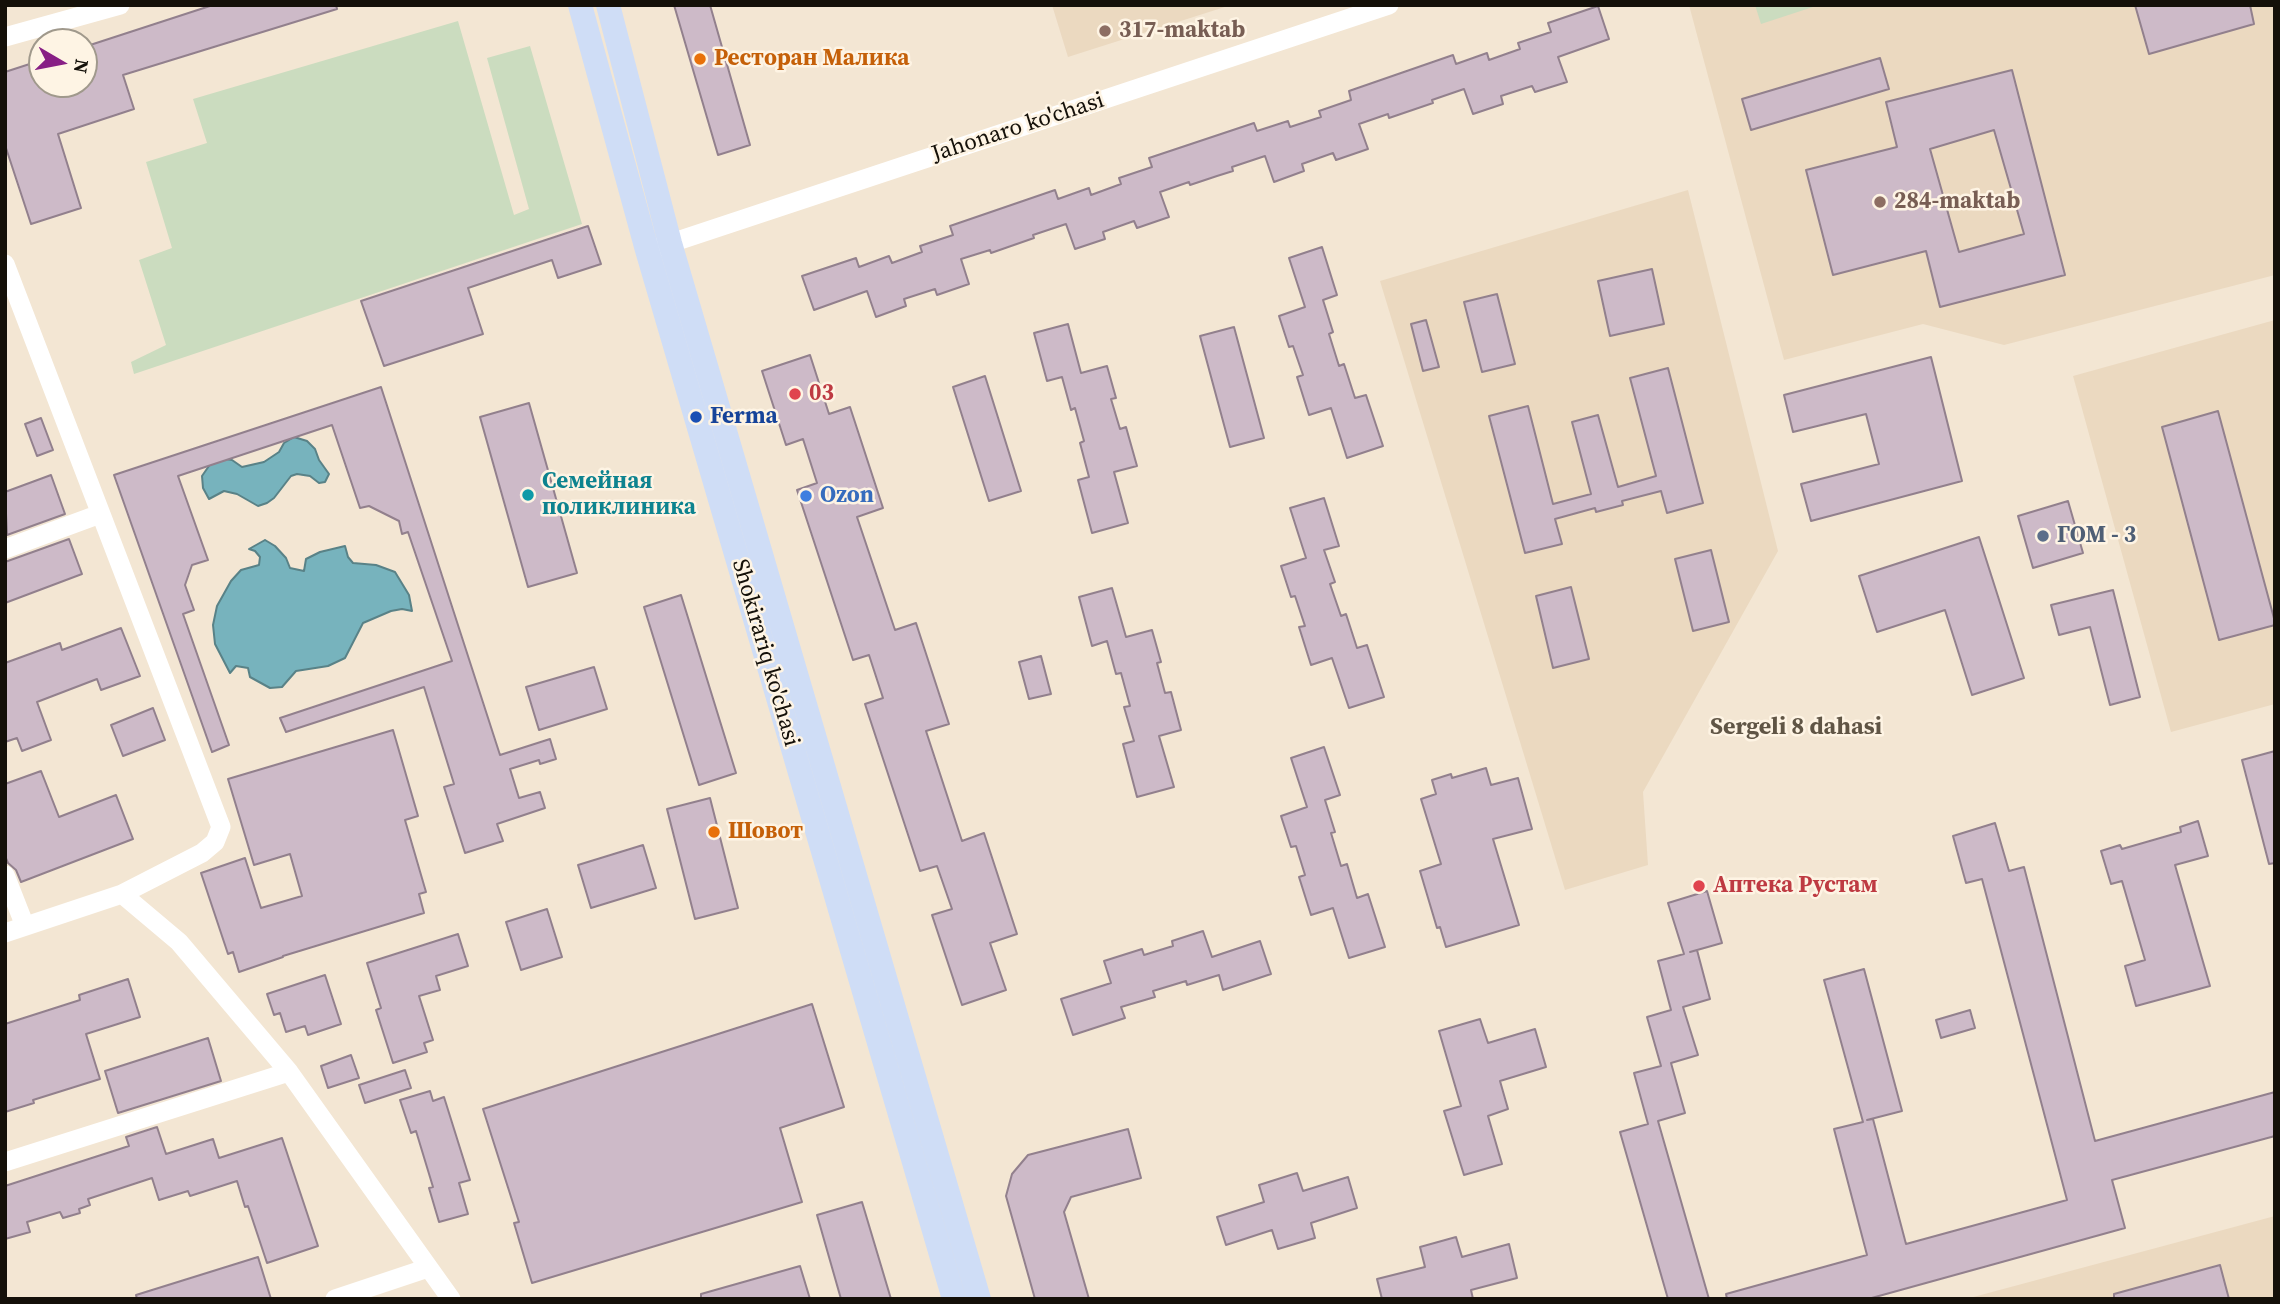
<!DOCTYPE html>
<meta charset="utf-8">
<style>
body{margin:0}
#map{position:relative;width:2280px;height:1304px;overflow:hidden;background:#f3e6d3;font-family:"Source Serif 4",serif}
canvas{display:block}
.frame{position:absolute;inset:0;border:7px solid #141009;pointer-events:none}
.north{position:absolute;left:28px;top:28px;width:70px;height:70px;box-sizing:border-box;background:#fef4e4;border:2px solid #a0998c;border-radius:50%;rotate:100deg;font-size:19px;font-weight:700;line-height:28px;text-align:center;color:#141009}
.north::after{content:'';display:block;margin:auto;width:24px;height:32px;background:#881f85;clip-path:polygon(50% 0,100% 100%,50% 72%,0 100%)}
</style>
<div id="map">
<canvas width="2280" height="1304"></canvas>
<div class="frame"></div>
<div class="north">N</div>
</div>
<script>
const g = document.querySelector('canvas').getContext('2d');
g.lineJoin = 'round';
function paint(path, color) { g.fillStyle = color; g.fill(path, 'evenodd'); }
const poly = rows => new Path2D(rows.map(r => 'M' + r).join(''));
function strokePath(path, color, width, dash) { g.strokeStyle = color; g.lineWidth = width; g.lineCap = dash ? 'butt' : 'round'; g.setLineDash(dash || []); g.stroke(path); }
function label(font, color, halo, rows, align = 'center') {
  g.font = font + ' "Source Serif 4",serif'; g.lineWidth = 5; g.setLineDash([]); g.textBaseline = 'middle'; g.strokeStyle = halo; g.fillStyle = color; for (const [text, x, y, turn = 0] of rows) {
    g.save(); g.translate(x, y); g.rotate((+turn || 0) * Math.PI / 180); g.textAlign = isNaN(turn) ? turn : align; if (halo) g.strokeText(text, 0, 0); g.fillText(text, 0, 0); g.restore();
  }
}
const built = poly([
 [1052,5,1231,5,1068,57],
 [1689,5,2275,5,2275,275,2004,345,1923,324,1784,360],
 [1688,190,1778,551,1643,792,1648,865,1565,890,1380,281],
 [2275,320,2275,704,2171,732,2073,376],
 [2275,1216,2275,1299,1966,1299]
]);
const green = poly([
 [1755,5,1819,5,1761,24],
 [458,21,514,215,529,209,487,58,530,46,582,224,134,374,131,362,166,345,139,260,172,248,146,162,207,143,193,99]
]);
const water = poly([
 [294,437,307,441,315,449,319,460,329,474,325,482,319,483,310,476,297,474,291,476,274,498,267,503,258,506,237,494,224,491,209,499,203,488,202,476,211,463,220,458,232,460,242,467,264,462,279,452,284,443,294,437],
 [265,540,275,546,286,558,290,568,304,571,306,559,320,552,345,546,348,557,353,563,376,565,395,572,409,595,412,611,402,609,391,611,363,623,345,658,328,666,296,671,282,687,270,688,250,677,248,668,236,666,230,673,215,644,213,625,217,606,231,581,241,570,259,565,260,557,255,551,249,549,265,540]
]);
const building = poly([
 [213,5,336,5,337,9,123,75,134,109,58,134,81,208,31,224,5,145,5,72,42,60,42,84,84,84,84,47,213,5],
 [674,5,710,5,750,145,718,155,674,5],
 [2135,5,2250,5,2254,24,2149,54,2135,5],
 [1598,6,1609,39,1558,57,1567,82,1535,92,1532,86,1501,96,1503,104,1473,114,1464,89,1432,100,1433,103,1389,118,1388,114,1359,124,1368,149,1336,160,1333,153,1302,164,1304,171,1274,182,1265,156,1232,167,1233,171,1217,176,1190,185,1189,182,1160,192,1169,217,1137,228,1134,221,1103,232,1105,239,1075,249,1066,224,1033,235,1034,238,991,253,990,250,961,259,969,284,937,295,935,289,904,299,906,306,876,317,867,291,814,310,802,276,856,258,859,267,889,256,892,263,922,252,920,246,953,235,950,226,1055,190,1058,199,1089,188,1091,195,1121,184,1119,178,1152,167,1149,158,1254,123,1257,131,1288,121,1290,127,1321,117,1319,111,1351,100,1349,91,1453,55,1456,64,1487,53,1489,60,1520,49,1518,43,1551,32,1548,23,1598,6],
 [1880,58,1889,89,1751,130,1742,99,1880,58],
 [2012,70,2065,275,1940,307,1926,251,1833,275,1806,170,1897,147,1886,102,2012,70],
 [1994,130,2024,234,1959,252,1930,149,1994,130],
 [588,226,601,264,558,278,552,260,468,288,483,334,384,366,361,301,588,226],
 [1322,247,1337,295,1323,300,1333,332,1329,334,1339,366,1344,364,1355,398,1366,395,1383,446,1347,458,1331,408,1309,415,1297,377,1303,375,1293,346,1289,347,1279,316,1305,307,1289,258,1322,247],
 [1652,269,1664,324,1610,336,1598,281,1652,269],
 [1497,294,1515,364,1482,372,1464,302,1497,294],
 [1426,320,1439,367,1423,371,1411,324,1426,320],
 [1068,324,1081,373,1107,366,1116,398,1111,399,1120,429,1126,427,1137,466,1114,472,1128,523,1092,533,1078,480,1089,477,1080,443,1084,441,1075,408,1071,410,1062,377,1047,381,1034,333,1068,324],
 [1234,327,1264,438,1230,447,1200,336,1234,327],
 [810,355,829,414,850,407,883,508,857,517,895,630,916,623,949,724,926,731,962,841,984,833,1017,934,990,943,1006,990,962,1005,932,915,952,909,937,866,920,871,865,704,883,698,869,655,853,660,797,490,817,483,803,439,786,445,762,371,810,355],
 [1931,357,1962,481,1811,521,1801,484,1879,464,1866,414,1793,432,1784,395,1931,357],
 [1668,368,1703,503,1667,513,1661,491,1622,501,1623,505,1596,512,1595,508,1555,519,1562,544,1525,553,1489,416,1528,406,1553,504,1591,494,1572,422,1598,415,1618,487,1656,476,1630,378,1668,368],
 [985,376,1021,491,989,501,953,387,985,376],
 [381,387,500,755,550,739,556,759,540,764,539,760,510,769,519,798,540,792,545,808,497,824,503,841,465,853,444,787,454,784,424,687,286,732,280,718,452,661,408,532,402,534,399,521,369,506,360,508,332,425,178,476,208,560,192,565,185,585,194,610,183,614,229,745,212,752,114,475,381,387],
 [529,403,577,573,528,587,480,417,529,403],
 [2218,411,2275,622,2275,625,2219,640,2162,427,2218,411],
 [41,418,53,450,37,456,25,424,41,418],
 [51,475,65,514,7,535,5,492,51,475],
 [1324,498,1339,546,1324,550,1335,582,1330,584,1341,616,1346,614,1357,648,1367,645,1384,697,1349,708,1332,658,1311,665,1299,627,1305,626,1295,596,1291,597,1281,566,1306,558,1290,508,1324,498],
 [2068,501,2083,553,2033,568,2018,516,2068,501],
 [1979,537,2024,678,1972,695,1945,610,1877,632,1859,576,1979,537],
 [69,539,82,574,5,603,5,562,69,539],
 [1711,550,1729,622,1693,631,1675,559,1711,550],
 [1571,587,1589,659,1553,668,1536,596,1571,587],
 [1112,588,1126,637,1152,630,1161,662,1157,663,1165,693,1171,692,1181,730,1159,736,1174,787,1137,797,1123,744,1134,741,1124,707,1130,706,1121,673,1116,674,1107,641,1092,646,1079,597,1112,588],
 [2113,590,2140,697,2110,705,2090,627,2059,635,2051,605,2113,590],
 [681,595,736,773,699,785,644,607,681,595],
 [121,628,140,676,101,690,97,679,37,702,51,740,22,751,17,738,5,742,5,663,60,643,62,650,121,628],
 [1041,656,1051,694,1029,699,1019,662,1041,656],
 [594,667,607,709,539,730,526,687,594,667],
 [153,708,165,740,123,756,111,725,153,708],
 [393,730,418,816,405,820,426,892,419,894,424,913,283,956,283,957,239,972,233,952,228,954,201,873,245,858,261,908,302,896,290,854,254,865,228,779,393,730],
 [1324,747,1340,795,1325,800,1335,832,1331,833,1341,866,1347,864,1357,898,1368,894,1385,947,1349,958,1333,908,1311,915,1299,877,1305,875,1296,846,1291,847,1281,816,1307,807,1291,758,1324,747],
 [2275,751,2275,863,2269,864,2242,760,2275,751],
 [1486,768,1491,785,1518,778,1532,829,1493,839,1519,925,1446,947,1440,927,1437,928,1420,871,1441,864,1421,799,1436,794,1432,780,1451,774,1452,778,1486,768],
 [41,771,59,817,116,795,133,839,21,882,16,870,8,863,5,856,5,784,41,771],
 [710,798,738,908,695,919,667,809,710,798],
 [2198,821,2208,856,2175,865,2210,986,2136,1006,2125,966,2145,960,2122,881,2111,884,2101,851,2120,845,2122,849,2181,832,2180,827,2198,821],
 [1995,823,2009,871,2024,867,2095,1141,2275,1092,2275,1136,2112,1180,2125,1228,1868,1299,1727,1299,1726,1294,1867,1255,1834,1129,1863,1122,1824,980,1864,969,1902,1111,1867,1120,1873,1119,1906,1244,2067,1200,1982,879,1966,883,1953,836,1995,823],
 [643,845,656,888,591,908,578,865,643,845],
 [1707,891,1722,943,1690,952,1697,950,1710,999,1683,1007,1698,1055,1671,1063,1685,1113,1658,1121,1709,1299,1668,1299,1620,1132,1648,1124,1634,1073,1661,1066,1647,1017,1671,1010,1658,961,1684,954,1668,903,1707,891],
 [547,909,562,957,521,970,506,922,547,909],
 [1203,931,1212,957,1260,941,1271,974,1223,990,1219,975,1187,985,1186,981,1153,991,1155,997,1121,1007,1125,1018,1073,1035,1061,999,1111,983,1104,961,1142,949,1144,955,1173,946,1172,941,1203,931],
 [458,934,468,966,436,976,440,990,419,996,433,1040,424,1043,427,1052,393,1063,376,1010,381,1008,367,963,458,934],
 [325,975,341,1024,308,1035,305,1026,286,1032,280,1013,274,1015,267,994,325,975],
 [128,979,140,1017,86,1034,100,1079,33,1100,34,1103,5,1112,5,1024,80,1000,79,995,128,979],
 [812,1004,844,1107,780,1128,802,1202,532,1283,514,1223,519,1222,483,1109,812,1004],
 [1970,1010,1975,1028,1941,1038,1936,1020,1970,1010],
 [1480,1019,1488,1043,1535,1029,1546,1067,1500,1081,1508,1109,1488,1116,1502,1164,1464,1175,1444,1111,1461,1106,1439,1031,1480,1019],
 [208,1038,221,1081,118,1113,105,1071,208,1038],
 [351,1055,359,1078,328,1088,321,1066,351,1055],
 [405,1070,411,1088,365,1103,359,1085,405,1070],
 [430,1091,433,1101,444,1097,470,1180,459,1183,468,1214,439,1222,429,1188,433,1187,416,1131,411,1133,400,1100,430,1091],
 [157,1127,166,1154,213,1139,219,1158,282,1138,318,1246,267,1263,248,1206,245,1207,237,1181,190,1196,188,1191,159,1200,152,1178,88,1199,90,1205,79,1209,80,1213,63,1218,60,1212,27,1222,30,1232,5,1239,5,1186,129,1146,126,1137,157,1127],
 [1128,1129,1141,1178,1071,1197,1064,1212,1089,1299,1035,1299,1006,1196,1012,1174,1028,1155,1128,1129],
 [1297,1173,1303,1191,1348,1177,1357,1208,1311,1223,1315,1238,1278,1249,1272,1230,1226,1245,1217,1217,1264,1202,1259,1185,1297,1173],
 [862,1202,891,1299,841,1299,817,1215,862,1202],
 [1456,1237,1462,1257,1509,1244,1517,1278,1471,1290,1473,1299,1382,1299,1377,1279,1425,1267,1420,1247,1456,1237],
 [258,1257,271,1299,137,1299,136,1295,258,1257],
 [2220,1265,2229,1299,2114,1299,2114,1294,2220,1265],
 [800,1266,810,1299,701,1299,701,1294,800,1266]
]);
const minor = poly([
 [5,37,120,5],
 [659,247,1389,5],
 [5,264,221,827,215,842,202,853,122,894],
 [5,549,100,514],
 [5,875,25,926],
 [5,933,122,894,179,942,289,1072,451,1299],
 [5,1162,289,1072],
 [335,1299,428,1268]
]);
const major = poly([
 [580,5,647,250,954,1299],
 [608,5,670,243,979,1299]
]);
const markers = [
 [1105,31,7,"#8d6e63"],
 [700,59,7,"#e8710a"],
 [1880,202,7,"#8d6e63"],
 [795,394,7,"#e0444e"],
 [696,417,7,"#1a4fb4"],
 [528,495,7,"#0f9aa8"],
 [806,496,7,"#3f7fe0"],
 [2043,536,7,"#5c6f8a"],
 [714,832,7,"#e8710a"],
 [1699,886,7,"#e0444e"]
];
const educationNames = [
 ["317-maktab",1119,31],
 ["284-maktab",1894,202]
];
const foodNames = [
 ["Ресторан Малика",714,59],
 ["Шовот",728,832]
];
const streetNames = [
 ["Jahonaro ko'chasi",1018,128,-18],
 ["Shokirariq ko'chasi",765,653,74]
];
const healthNames = [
 ["03",809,394],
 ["Аптека Рустам",1713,886]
];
const transitNames = [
 ["Ferma",710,417]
];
const cultureNames = [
 ["Семейная",542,482],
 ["поликлиника",542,508]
];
const shopNames = [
 ["Ozon",820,496]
];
const serviceNames = [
 ["ГОМ - 3",2057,536]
];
const neighbourhoodNames = [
 ["Sergeli 8 dahasi",1796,728]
];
paint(built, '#ebd9c0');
paint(green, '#cbdcbf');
paint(water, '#77b3bd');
strokePath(water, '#598287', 2);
paint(building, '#cdbac8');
strokePath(building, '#92808d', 2);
strokePath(minor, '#fff', 19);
strokePath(major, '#cfddf6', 24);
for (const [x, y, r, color] of markers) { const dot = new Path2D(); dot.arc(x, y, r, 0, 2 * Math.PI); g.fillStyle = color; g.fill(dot); strokePath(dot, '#fef4e4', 2.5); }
label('bold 23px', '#785e54', '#fef4e4', educationNames, 'left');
label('bold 23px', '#c56008', '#fef4e4', foodNames, 'left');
label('23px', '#141009', '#fef4e4', streetNames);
label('bold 23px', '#be3a42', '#fef4e4', healthNames, 'left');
label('bold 23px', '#164399', '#fef4e4', transitNames, 'left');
label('bold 23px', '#0d838f', '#fef4e4', cultureNames, 'left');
label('bold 23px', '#366cbe', '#fef4e4', shopNames, 'left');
label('bold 23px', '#4e5e75', '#fef4e4', serviceNames, 'left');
label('bold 24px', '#605545', '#fef4e4', neighbourhoodNames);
</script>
